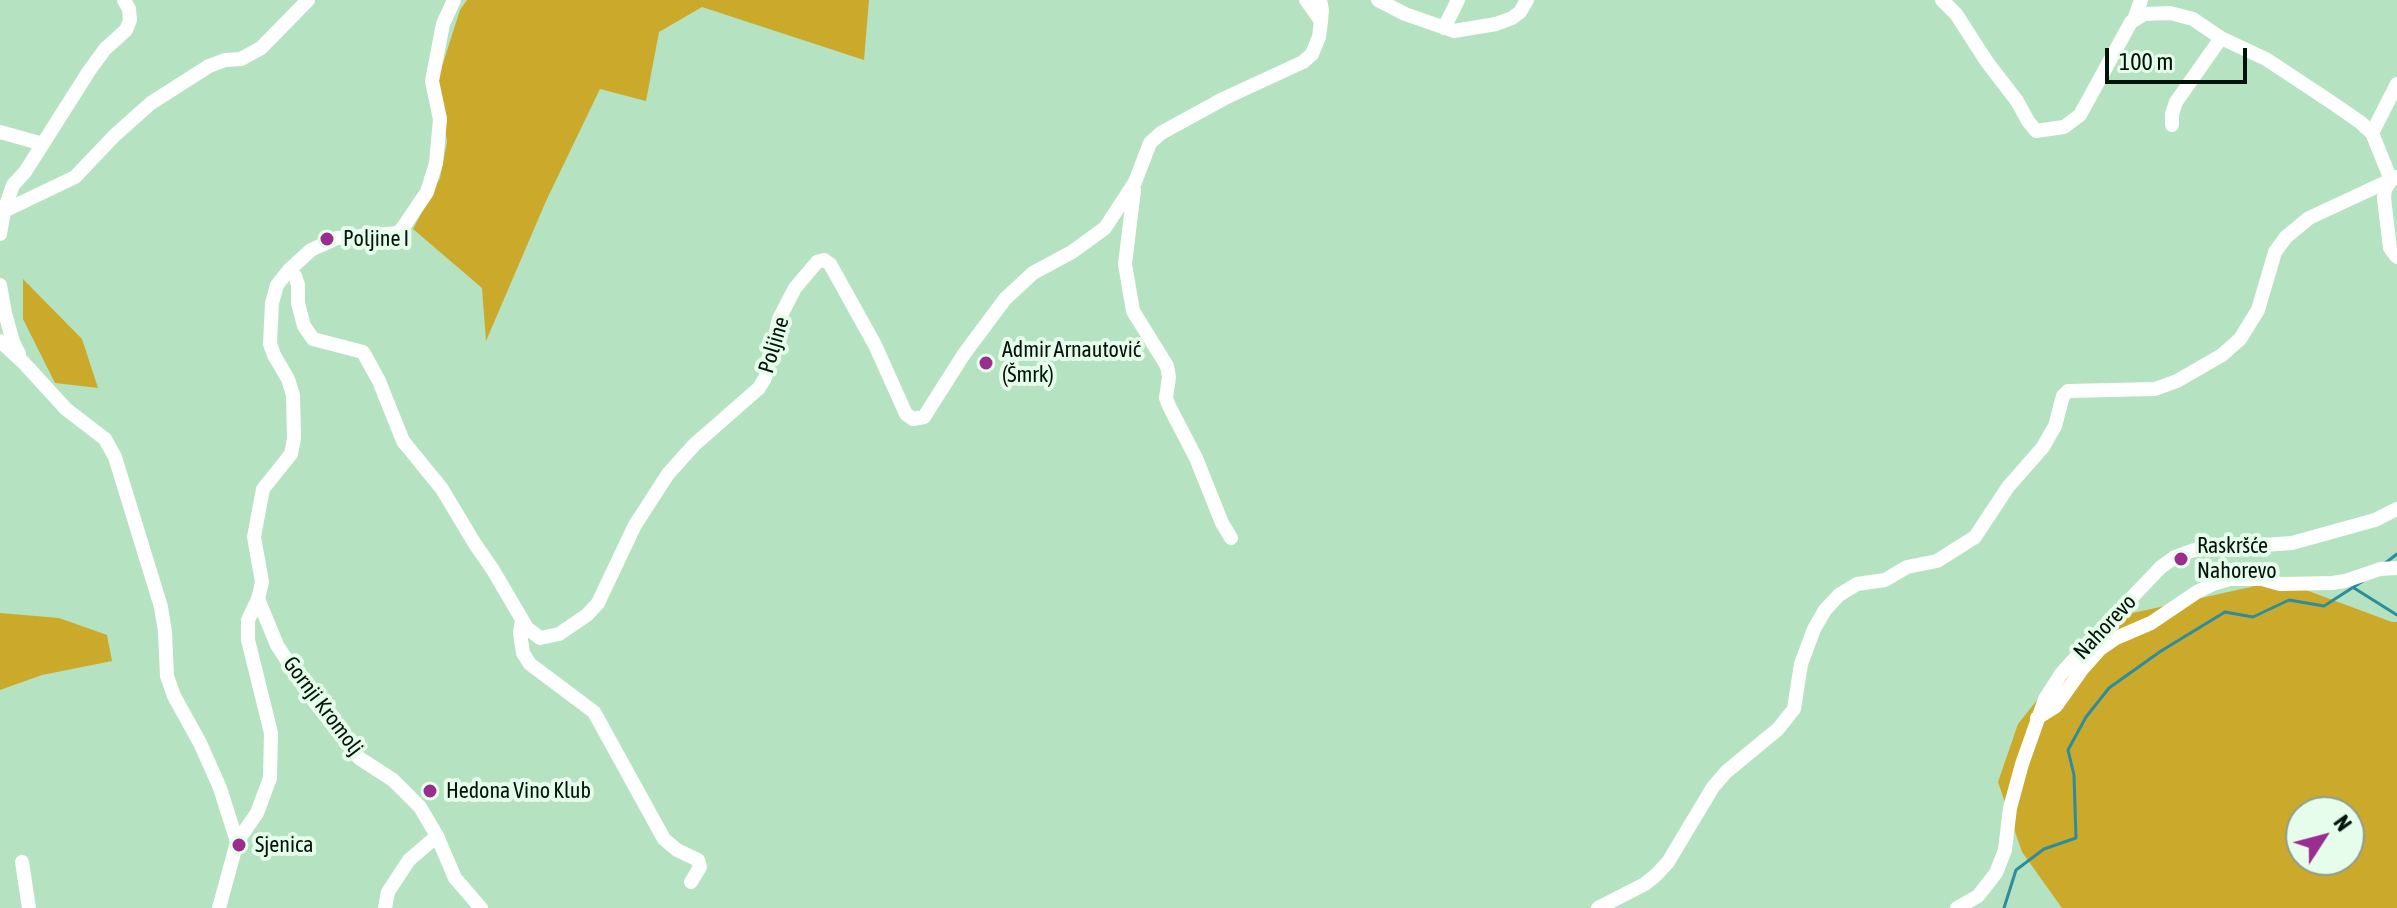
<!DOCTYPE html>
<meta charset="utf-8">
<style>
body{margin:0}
#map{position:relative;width:2397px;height:908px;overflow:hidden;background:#b5e2c1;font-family:"Asap Condensed",sans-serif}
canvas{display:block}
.north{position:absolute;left:2285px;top:796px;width:80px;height:80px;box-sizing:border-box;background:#e6fdec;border:2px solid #8c9f91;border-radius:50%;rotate:54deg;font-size:22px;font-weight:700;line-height:32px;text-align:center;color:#041309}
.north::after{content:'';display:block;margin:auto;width:28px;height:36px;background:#9a2d8e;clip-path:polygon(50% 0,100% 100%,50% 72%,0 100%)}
.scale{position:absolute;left:2105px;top:48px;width:142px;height:36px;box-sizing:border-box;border:4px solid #041309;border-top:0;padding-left:10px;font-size:24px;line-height:28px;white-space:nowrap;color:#041309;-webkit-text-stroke:6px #e6fdec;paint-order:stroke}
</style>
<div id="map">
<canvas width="2397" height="908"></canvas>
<div class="north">N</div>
<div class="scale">100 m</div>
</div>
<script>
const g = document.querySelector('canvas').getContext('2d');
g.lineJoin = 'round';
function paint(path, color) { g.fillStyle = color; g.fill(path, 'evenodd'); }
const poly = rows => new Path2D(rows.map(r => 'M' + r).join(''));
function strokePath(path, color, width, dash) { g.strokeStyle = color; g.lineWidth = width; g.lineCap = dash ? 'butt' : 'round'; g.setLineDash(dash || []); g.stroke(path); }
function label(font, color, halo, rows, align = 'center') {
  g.font = font + ' "Asap Condensed",sans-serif'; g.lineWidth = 8; g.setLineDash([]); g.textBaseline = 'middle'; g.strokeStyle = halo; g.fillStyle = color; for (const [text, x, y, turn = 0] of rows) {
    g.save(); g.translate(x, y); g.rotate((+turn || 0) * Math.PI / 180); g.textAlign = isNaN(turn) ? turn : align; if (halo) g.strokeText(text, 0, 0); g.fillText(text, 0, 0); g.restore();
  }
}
const green = poly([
 [467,0,869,0,864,60,702,7,659,32,646,101,600,89,546,201,486,341,482,288,413,229,440,178,447,142,438,79,460,10],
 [23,279,82,339,98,388,55,383,23,319],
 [2260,585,2295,586,2392,622,2397,622,2397,908,2062,908,2022,852,1998,782,2018,724,2101,620],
 [2301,812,2349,812,2349,860,2301,860],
 [0,613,59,618,107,635,112,661,42,675,0,690]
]);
const stream = poly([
 [2384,564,2397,554],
 [2354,588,2397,615],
 [2004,908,2016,870,2044,849,2076,838,2074,775,2068,750,2086,717,2109,688,2161,651,2225,612,2253,617,2289,600,2324,606,2363,581]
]);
const minor = poly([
 [1306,0,1321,21],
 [1378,0,1405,14,1454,31,1496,24,1512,18,1520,12,1527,0],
 [1942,0,1956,14,1987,62,2017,101,2028,121,2036,131,2064,127,2080,115,2131,22,2144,14,2170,13,2193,19,2221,38,2266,59,2331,102,2360,122,2372,133,2391,180,2385,189,2384,198,2390,248,2397,257],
 [2134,20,2141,0],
 [1444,28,1458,0],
 [2172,125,2172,114,2176,102,2221,38],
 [0,132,43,144],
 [2372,133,2397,84],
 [1134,190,1125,264,1133,311,1167,366,1169,377,1166,398,1169,406,1196,458,1222,523,1231,538],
 [4,211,13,185,25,172,89,71,105,49,126,30,130,20,129,9,124,0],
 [0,234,4,211,75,177,115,135,151,103,209,66,225,60,241,59,261,48,308,0],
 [289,270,295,276,298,285,298,303,304,326,313,339,363,352,379,381,403,441,442,489,475,544,493,570,527,628,540,638,559,634,587,615,598,603,635,525,668,474,694,445,759,388,765,378,779,319,795,288,817,262,824,260,830,264,875,345,906,414,913,419,924,417,964,354,1005,299,1033,273,1072,252,1105,228,1135,182,1150,143,1161,133,1225,98,1303,62,1312,54,1319,37,1321,21,1322,10,1320,0],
 [0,285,5,313,13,342,19,354],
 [0,341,23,362,66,409,105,439,115,457,161,607,165,632,167,676,174,696,200,743,220,788,237,842],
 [258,599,277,645,310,696,359,758,393,780,420,807,437,836,455,878,481,908],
 [522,620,520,633,523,653,530,664,594,712,664,839,677,850,698,860,700,867,691,882],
 [2037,718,2056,706,2083,668,2100,649,2116,638,2151,623,2197,592,2213,584,2230,579,2262,579,2280,584,2332,583,2345,581,2380,569,2397,568],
 [22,862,29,908],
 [219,908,237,842,257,813,270,778,271,733,248,640,248,620,258,599,262,582,254,537,263,489,291,454,294,439,293,395,288,379,274,355,270,344,272,303,277,285,289,270,311,250,337,238,398,233,404,226,427,192,436,163,440,119,432,81,443,24,454,0],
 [385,908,388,892,409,860,437,836],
 [1598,908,1645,884,1657,874,1668,862,1713,787,1726,772,1778,729,1794,709,1801,664,1814,629,1825,610,1839,595,1857,584,1885,580,1907,567,1937,561,1975,537,2008,487,2043,447,2055,426,2063,396,2068,391,2155,389,2177,381,2222,355,2240,339,2258,310,2275,252,2286,237,2309,218,2397,177],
 [1957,908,1978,896,1996,873,2005,850,2010,808,2022,764,2045,699,2061,674,2094,637,2161,567,2175,557,2194,550,2292,543,2375,520,2397,509]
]);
const markers = [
 [327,239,8,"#9a2d8e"],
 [986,363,8,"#9a2d8e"],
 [2181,559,8,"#9a2d8e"],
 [430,791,8,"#9a2d8e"],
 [239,845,8,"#9a2d8e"]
];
const poiNames = [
 ["Poljine I",343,239],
 ["Admir Arnautović",1002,350],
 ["(Šmrk)",1002,375],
 ["Raskršće",2197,546],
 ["Nahorevo",2197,571],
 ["Hedona Vino Klub",446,791],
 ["Sjenica",255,845]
];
const streetNames = [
 ["Poljine",774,345,-73],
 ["Nahorevo",2105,627,-47],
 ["Gornji Kromolj",323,706,53]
];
paint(green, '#cba92a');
strokePath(stream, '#2d8c9e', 3);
strokePath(minor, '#fff', 14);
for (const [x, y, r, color] of markers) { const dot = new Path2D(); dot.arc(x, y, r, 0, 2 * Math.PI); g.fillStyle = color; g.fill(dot); strokePath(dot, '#e6fdec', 3); }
label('22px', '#041309', '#e6fdec', poiNames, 'left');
label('22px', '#041309', '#e6fdec', streetNames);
</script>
